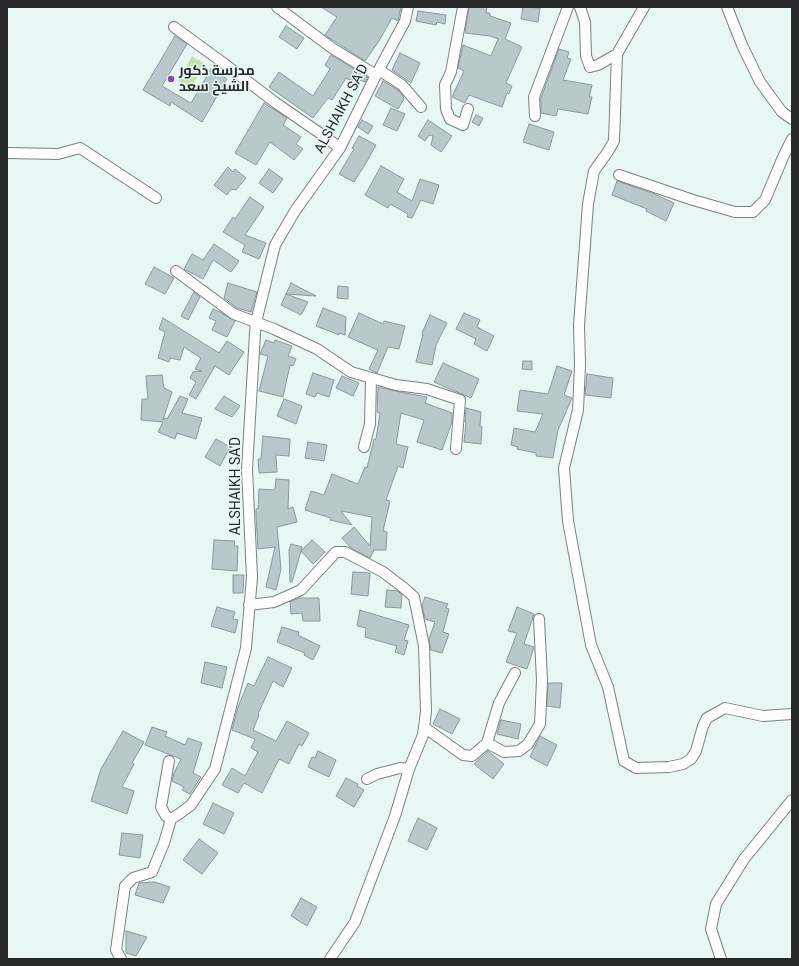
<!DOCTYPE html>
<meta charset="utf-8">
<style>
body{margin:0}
#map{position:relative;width:799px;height:966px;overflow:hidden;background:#e9f7f4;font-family:Roboto,sans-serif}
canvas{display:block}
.frame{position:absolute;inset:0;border:8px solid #252a29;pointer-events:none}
</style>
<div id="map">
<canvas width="799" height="966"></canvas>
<div class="frame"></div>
</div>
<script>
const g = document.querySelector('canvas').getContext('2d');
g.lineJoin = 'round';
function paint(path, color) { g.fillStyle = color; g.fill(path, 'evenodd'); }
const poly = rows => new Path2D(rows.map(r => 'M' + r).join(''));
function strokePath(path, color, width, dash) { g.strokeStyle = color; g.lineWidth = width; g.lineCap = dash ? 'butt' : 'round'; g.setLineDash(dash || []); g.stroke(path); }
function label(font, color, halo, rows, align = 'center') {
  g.font = font + ' Roboto,Cairo,sans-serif'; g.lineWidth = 3; g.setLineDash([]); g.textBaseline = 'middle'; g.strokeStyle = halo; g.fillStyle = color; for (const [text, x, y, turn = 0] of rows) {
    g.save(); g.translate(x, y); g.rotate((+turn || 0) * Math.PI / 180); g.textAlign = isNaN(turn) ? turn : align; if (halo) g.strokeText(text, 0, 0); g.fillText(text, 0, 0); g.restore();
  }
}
const green = poly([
 [192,56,205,64,191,88,178,81]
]);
const building = poly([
 [321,7,401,7,398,21,392,18,379,41,365,61,325,35,337,17,321,7],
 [469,7,487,7,486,13,490,13,490,16,511,23,505,39,522,47,506,83,512,86,509,94,507,93,502,107,469,95,465,103,452,97,464,71,458,68,463,45,491,56,498,39,490,36,465,33,469,7],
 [523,7,540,8,538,22,521,19,523,7],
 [418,11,446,15,445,24,437,22,436,25,416,21,418,11],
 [286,26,304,38,297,49,279,37,286,26],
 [175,36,187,44,162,86,191,103,211,69,227,79,202,122,171,102,170,106,143,90,175,36],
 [559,49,569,52,567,58,571,59,563,80,592,85,589,97,592,97,588,114,558,109,556,116,541,113,541,98,559,49],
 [400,53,420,63,411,83,392,70,400,53],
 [331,55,368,77,365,82,355,78,353,82,346,78,332,100,328,98,313,118,269,87,279,72,313,96,330,69,325,65,331,55],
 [383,81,398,90,403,96,404,99,398,109,375,96,383,81],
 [264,103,287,118,283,125,301,137,296,144,303,149,294,160,270,142,256,165,235,153,264,103],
 [391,108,405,114,397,131,383,125,391,108],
 [476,115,483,118,479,126,472,122,476,115],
 [362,120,373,126,368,134,358,127,362,120],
 [428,120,452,136,441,152,431,145,433,136,429,135,425,141,418,136,428,120],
 [529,124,554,132,549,150,523,142,529,124],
 [359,136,376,145,366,163,354,182,339,174,354,149,352,148,359,136],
 [381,166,404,179,397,192,412,201,420,179,439,185,433,204,421,200,412,218,407,217,408,214,390,204,388,208,365,195,381,166],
 [228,167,233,172,235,169,246,178,236,190,231,189,227,195,214,185,228,167],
 [269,169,283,179,273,193,259,183,269,169],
 [617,181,652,193,674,203,666,221,646,211,647,209,612,195,617,181],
 [250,197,264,207,245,235,266,243,259,259,242,252,245,245,223,232,233,217,235,219,250,197],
 [214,244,239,261,231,272,213,260,203,279,184,269,192,254,203,260,214,244],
 [154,267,174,278,165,294,145,284,154,267],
 [228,283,257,292,251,312,237,308,224,298,228,283],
 [291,283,316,296,286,294,291,283],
 [338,286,348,287,348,299,337,298,338,286],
 [194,292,200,297,188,320,181,316,194,292],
 [286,294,308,302,301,315,281,305,286,294],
 [323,308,346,317,345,335,339,333,339,335,316,326,323,308],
 [213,309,220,312,235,321,227,337,212,330,216,321,209,318,213,309],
 [359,313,383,324,384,321,405,326,399,349,388,347,377,373,369,369,378,350,348,337,359,313],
 [464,313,480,320,477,327,494,336,487,351,474,344,476,339,456,329,464,313],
 [430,315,447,323,436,345,432,365,416,362,423,334,422,333,430,315],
 [163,318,219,353,227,341,244,352,229,375,215,366,196,399,189,395,196,382,190,378,193,372,202,371,195,369,201,358,184,347,180,360,170,358,169,362,158,358,165,332,159,329,163,318],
 [266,340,274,343,275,340,292,346,288,356,296,359,293,366,290,365,283,397,259,391,268,356,260,354,266,340],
 [523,361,532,361,532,370,522,369,523,361],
 [443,363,479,379,471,398,434,382,443,363],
 [557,366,572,371,564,395,572,398,558,430,553,458,536,456,536,453,517,449,518,447,511,445,514,428,535,432,543,414,517,411,520,390,548,394,557,366],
 [313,373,334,380,329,397,317,393,315,397,306,394,313,373],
 [587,374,613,378,611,398,585,395,587,374],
 [162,375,164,388,172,392,163,420,164,418,167,419,180,396,188,399,182,413,202,418,196,439,177,433,175,439,158,432,163,422,141,420,142,399,148,399,146,376,162,375],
 [342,376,359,383,353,396,336,388,342,376],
 [378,387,395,391,427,397,425,403,452,413,452,422,442,450,417,442,424,420,401,413,396,444,408,447,403,468,398,466,386,500,390,501,383,531,387,532,386,550,373,550,374,550,370,558,351,548,342,538,354,527,370,546,372,517,341,511,352,525,330,520,331,518,305,510,311,491,324,495,332,474,358,484,365,467,367,468,374,439,376,439,380,413,377,412,378,387],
 [224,396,240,406,232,417,215,409,224,396],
 [284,399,302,406,296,424,277,416,284,399],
 [466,408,481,412,480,426,482,427,481,444,464,442,466,422,465,422,466,408],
 [263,436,290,439,289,456,276,455,277,472,259,473,258,459,261,459,263,436],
 [216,439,230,447,220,466,205,457,216,439],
 [308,442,327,445,324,461,305,458,308,442],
 [276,479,289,480,288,509,293,507,297,522,277,527,281,569,276,590,266,587,275,547,258,549,256,515,256,509,258,509,259,489,275,490,276,479],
 [214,540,235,541,234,546,238,546,237,571,212,569,214,540],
 [312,540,325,552,313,564,301,551,292,582,290,582,289,550,291,544,302,547,301,551,312,540],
 [353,572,370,573,368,596,351,594,353,572],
 [233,575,244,575,243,593,233,593,233,575],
 [387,590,398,591,402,595,401,608,385,607,387,590],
 [425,597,448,604,446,608,449,609,443,632,449,634,442,653,431,650,429,639,435,622,425,619,422,606,425,597],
 [299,598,319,598,320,621,303,621,302,613,291,614,290,602,299,598],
 [217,607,235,612,233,619,238,620,235,633,211,626,217,607],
 [517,607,534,614,524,644,534,647,527,669,506,662,517,633,508,631,517,607],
 [360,610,409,625,404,640,408,641,404,655,395,652,397,646,365,637,366,628,357,626,360,610],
 [282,627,299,632,298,635,320,646,313,660,304,655,305,653,277,642,282,627],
 [268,657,292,668,283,687,273,681,258,714,259,715,253,730,276,741,287,721,309,733,302,746,299,744,289,764,279,759,262,793,244,783,238,793,222,785,232,768,245,776,258,752,251,748,255,739,232,730,238,707,248,683,254,686,268,657],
 [205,662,227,667,222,688,201,683,205,662],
 [548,683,562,683,560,708,547,706,548,683],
 [440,709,460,719,452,734,433,724,440,709],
 [501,720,521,724,518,739,497,734,501,720],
 [152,727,167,732,165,736,185,745,188,738,202,743,193,773,201,777,190,794,182,790,184,787,172,781,174,773,181,759,145,745,152,727],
 [123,731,144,742,132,763,134,764,122,787,134,791,127,814,91,801,101,769,123,731],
 [540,736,557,745,547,766,530,757,540,736],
 [318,751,336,760,329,777,308,767,312,757,315,758,318,751],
 [488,751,504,764,493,779,474,764,488,751],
 [346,778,358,784,357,786,364,790,354,807,336,796,346,778],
 [213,803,234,813,224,834,203,824,213,803],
 [418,818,437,828,427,850,408,841,418,818],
 [122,833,143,835,140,858,119,855,122,833],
 [199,839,218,853,202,874,183,860,199,839],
 [154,882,170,887,163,903,135,895,139,883,154,882],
 [301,898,317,907,307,926,291,916,301,898],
 [126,931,147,937,136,956,126,953,126,931]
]);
const minor = poly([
 [277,7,332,48,376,75],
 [463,7,451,72,445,85,446,109,450,119,463,125,468,109],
 [580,7,585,22,586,56,590,67,598,65,617,54,644,7],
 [727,7,742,45,760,82,782,112,792,119],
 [174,27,222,62,276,103,324,136,340,148],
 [617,54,614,141,607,153,594,171,588,204,579,325,580,365,578,410,564,468,568,521,591,645,608,687,624,761,636,768,669,767,683,764,691,759,696,751,703,726,707,718,725,708,763,716,792,714],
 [379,70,402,85,421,107],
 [535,116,534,97,568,7],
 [7,153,58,154,80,148,156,198],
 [619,175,693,200,735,212,753,212,765,200,784,155,792,139],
 [176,271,234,314,274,329,317,349,351,372,396,385,427,389,460,400,456,449],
 [364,447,370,424,371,378],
 [249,605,274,602,301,590,336,552,345,552,383,572,404,588,414,597,424,646,426,712,423,735,409,769,395,816,355,922,330,959],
 [424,727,463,755,472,756,487,743,499,703,515,673],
 [487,743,504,752,519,751,528,744,540,724,542,680,539,619],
 [169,761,161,807,166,816,171,819],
 [367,779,377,774,400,768,409,769],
 [121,959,116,950,125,886,133,878,152,872,164,843,171,819,179,814,191,805,215,769,246,648,252,577,247,469,255,333,256,322,275,245,295,211,340,148,376,75,405,21,408,7],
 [721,959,711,929,716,904,744,859,792,800]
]);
const markers = [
 [171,79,4,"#8f45b7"]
];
const poiNames = [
 ["مدرسة ذكور",179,71],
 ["الشيخ سعد",179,87]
];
const streetNames = [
 ["ALSHAIKH SA'D",342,109,-62],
 ["ALSHAIKH SA'D",236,486,-90]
];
paint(green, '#c6e2b1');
paint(building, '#b9c8ca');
strokePath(building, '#8a989a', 1);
strokePath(minor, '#768380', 12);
strokePath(minor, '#fff', 10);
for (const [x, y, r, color] of markers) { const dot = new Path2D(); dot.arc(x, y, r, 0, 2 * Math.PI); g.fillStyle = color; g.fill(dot); strokePath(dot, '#e9f7f4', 1.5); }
label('bold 14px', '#252a29', '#e9f7f4', poiNames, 'left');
label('14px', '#252a29', '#e9f7f4', streetNames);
</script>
